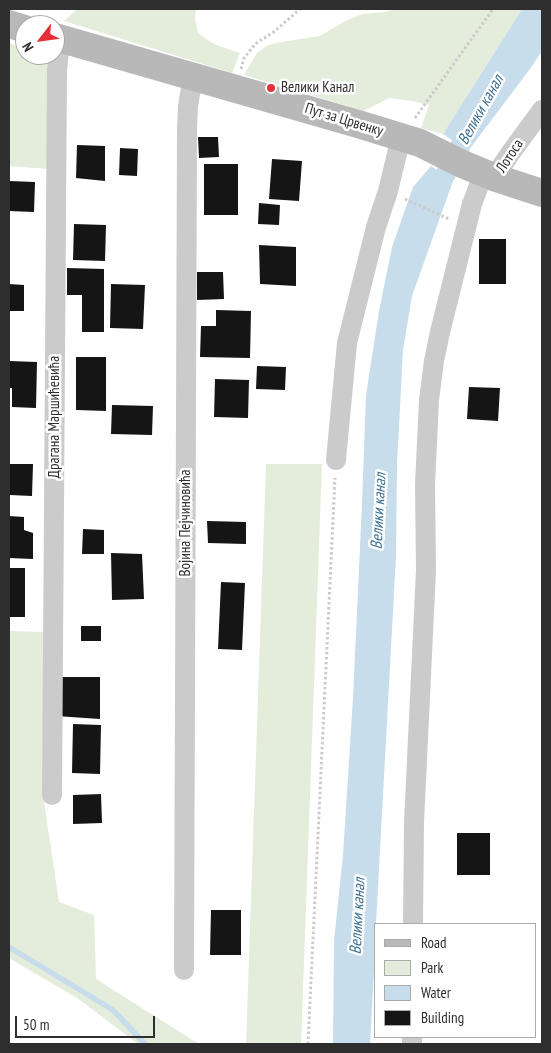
<!DOCTYPE html>
<meta charset="utf-8">
<style>
body{margin:0}
#map{position:relative;width:551px;height:1053px;overflow:hidden;background:#fff;font-family:"PT Sans Narrow",sans-serif}
canvas{display:block}
.frame{position:absolute;inset:0;border:10px solid #2e2e2e;pointer-events:none}
.legend{position:absolute;left:374px;top:923px;width:162px;height:115px;box-sizing:border-box;background:#fff;border:1px solid #ababab;margin:0;padding:6px 9px;list-style:none;font-size:15px;color:#2e2e2e}
.legend li{display:flex;align-items:center;gap:10px;height:25px}
.legend b{width:25px;border:1px solid #ababab}
.north{position:absolute;left:15px;top:15px;width:50px;height:50px;box-sizing:border-box;background:#fff;border:1px solid #ababab;border-radius:50%;rotate:240deg;font-size:14px;font-weight:700;line-height:20px;text-align:center;color:#2e2e2e}
.north::after{content:'';display:block;margin:auto;width:18px;height:22px;background:#e62f3a;clip-path:polygon(50% 0,100% 100%,50% 72%,0 100%)}
.scale{position:absolute;left:15px;top:1016px;width:140px;height:22px;box-sizing:border-box;border:2px solid #2e2e2e;border-top:0;padding-left:6px;font-size:15px;line-height:18px;white-space:nowrap;color:#2e2e2e;-webkit-text-stroke:4px #fff;paint-order:stroke}
</style>
<div id="map">
<canvas width="551" height="1053"></canvas>
<div class="frame"></div>
<ul class="legend">
<li><b style="height:6px;background:#b8b8b8"></b>Road</li>
<li><b style="height:14px;background:#e4ecdb"></b>Park</li>
<li><b style="height:14px;background:#c7ddec"></b>Water</li>
<li><b style="height:14px;background:#151515"></b>Building</li>
</ul>
<div class="north">N</div>
<div class="scale">50 m</div>
</div>
<script>
const g = document.querySelector('canvas').getContext('2d');
g.lineJoin = 'round';
function paint(path, color) { g.fillStyle = color; g.fill(path, 'evenodd'); }
const poly = rows => new Path2D(rows.map(r => 'M' + r).join(''));
function strokePath(path, color, width, dash) { g.strokeStyle = color; g.lineWidth = width; g.lineCap = dash ? 'butt' : 'round'; g.setLineDash(dash || []); g.stroke(path); }
function label(font, color, halo, rows, align = 'center') {
  g.font = font + ' "PT Sans Narrow",sans-serif'; g.lineWidth = 5; g.setLineDash([]); g.textBaseline = 'middle'; g.strokeStyle = halo; g.fillStyle = color; for (const [text, x, y, turn = 0] of rows) {
    g.save(); g.translate(x, y); g.rotate((+turn || 0) * Math.PI / 180); g.textAlign = isNaN(turn) ? turn : align; if (halo) g.strokeText(text, 0, 0); g.fillText(text, 0, 0); g.restore();
  }
}
const green = poly([
 [77,9,196,9,195,19,198,33,203,37,216,45,240,53,232,73,64,21],
 [394,9,522,9,443,134,421,128,429,105,412,101,389,98,364,111,244,75,257,53,268,45,288,41,320,36,347,20,363,14,386,12],
 [9,43,25,49,25,55,41,55,50,58,48,169,9,166],
 [266,464,322,464,301,1044,246,1044],
 [9,631,44,632,44,802,59,902,94,915,96,979,199,1044,138,1044,80,1000,9,958]
]);
const water = poly([
 [522,9,542,9,542,51,530,69,468,151,443,134],
 [431,166,453,181,412,296,403,350,397,464,396,556,376,924,375,924,375,952,370,1044,333,1044,334,941,343,855,353,698,362,504,366,395,379,311,392,247,413,187]
]);
const stream = poly([
 [9,947,113,1010,145,1044]
]);
const canal = poly([
 [435,201,441,183,473,121]
]);
const building = poly([
 [198,137,218,137,219,157,199,158],
 [77,145,105,146,105,181,76,178],
 [120,148,138,149,137,176,119,175],
 [272,159,302,161,299,201,269,199],
 [204,164,238,164,238,215,204,215],
 [9,181,35,182,34,212,9,211],
 [259,203,280,205,279,225,258,224],
 [74,224,106,225,105,261,73,260],
 [479,239,506,239,506,284,479,284],
 [259,245,296,247,296,286,260,284],
 [67,268,104,269,104,332,82,332,82,295,67,295],
 [197,272,223,272,224,299,197,300],
 [9,284,24,285,24,311,9,311],
 [111,284,145,285,143,329,110,328],
 [216,310,251,311,250,358,200,357,201,326,216,326],
 [76,357,106,357,106,411,76,410],
 [9,361,37,362,36,408,12,407,12,388,9,388],
 [257,366,286,367,285,390,256,389],
 [215,379,249,380,248,418,214,417],
 [469,387,500,388,498,421,467,419],
 [112,405,153,406,152,435,111,434],
 [9,464,33,464,32,496,10,495,10,491,9,491],
 [9,516,24,517,24,530,33,533,33,559,9,558],
 [207,521,246,522,246,544,208,543],
 [83,529,104,530,104,554,82,554],
 [111,553,142,554,144,599,112,600],
 [9,568,25,568,25,617,9,617],
 [221,582,245,583,242,650,218,649],
 [81,626,101,626,101,641,81,641],
 [57,677,100,677,100,719,56,716],
 [73,724,101,725,100,774,72,773],
 [101,794,102,823,73,824,73,795],
 [457,833,490,833,490,875,457,875],
 [211,910,241,910,241,955,210,955]
]);
const path = poly([
 [241,69,244,58,255,44,275,31,300,9],
 [415,118,493,9],
 [405,199,449,219],
 [308,1044,335,478]
]);
const street = poly([
 [496,178,501,167,512,151,542,110],
 [336,460,347,343,376,227,388,191,401,137],
 [52,795,57,71,59,51,62,39],
 [413,924,414,823,426,570,425,485,429,400,434,361,440,332,472,204,478,188,485,173],
 [184,970,187,130,188,106,191,88,194,77],
 [412,1044,412,1037]
]);
const secondary = poly([
 [9,24,25,29],
 [55,37,358,124,420,143,460,163,496,178,542,193]
]);
const markers = [
 [271,88,5,"#e62f3a"]
];
const poiNames = [
 ["Велики Канал",281,88]
];
const streetNames = [
 ["Пут за Црвенку",344,120,17],
 ["Лотоса",510,156,-57],
 ["Драгана Маршићевића",55,417,-90],
 ["Војина Пејчиновића",186,523,-90]
];
const waterNames = [
 ["Велики канал",481,110,-61],
 ["Велики канал",379,511,-87],
 ["Велики канал",358,916,-87]
];
paint(green, '#e4ecdb');
paint(water, '#c7ddec');
strokePath(stream, '#c7ddec', 5.5);
strokePath(canal, '#c7ddec', 20);
paint(building, '#151515');
strokePath(path, '#cbcbcb', 3, [2.5, 2.5]);
strokePath(street, '#cbcbcb', 20);
strokePath(secondary, '#b8b8b8', 28);
for (const [x, y, r, color] of markers) { const dot = new Path2D(); dot.arc(x, y, r, 0, 2 * Math.PI); g.fillStyle = color; g.fill(dot); strokePath(dot, '#fff', 2); }
label('15px', '#2e2e2e', '#fff', poiNames, 'left');
label('15px', '#2e2e2e', '#fff', streetNames);
label('italic 16px', '#3b6f91', '#fff', waterNames);
</script>
